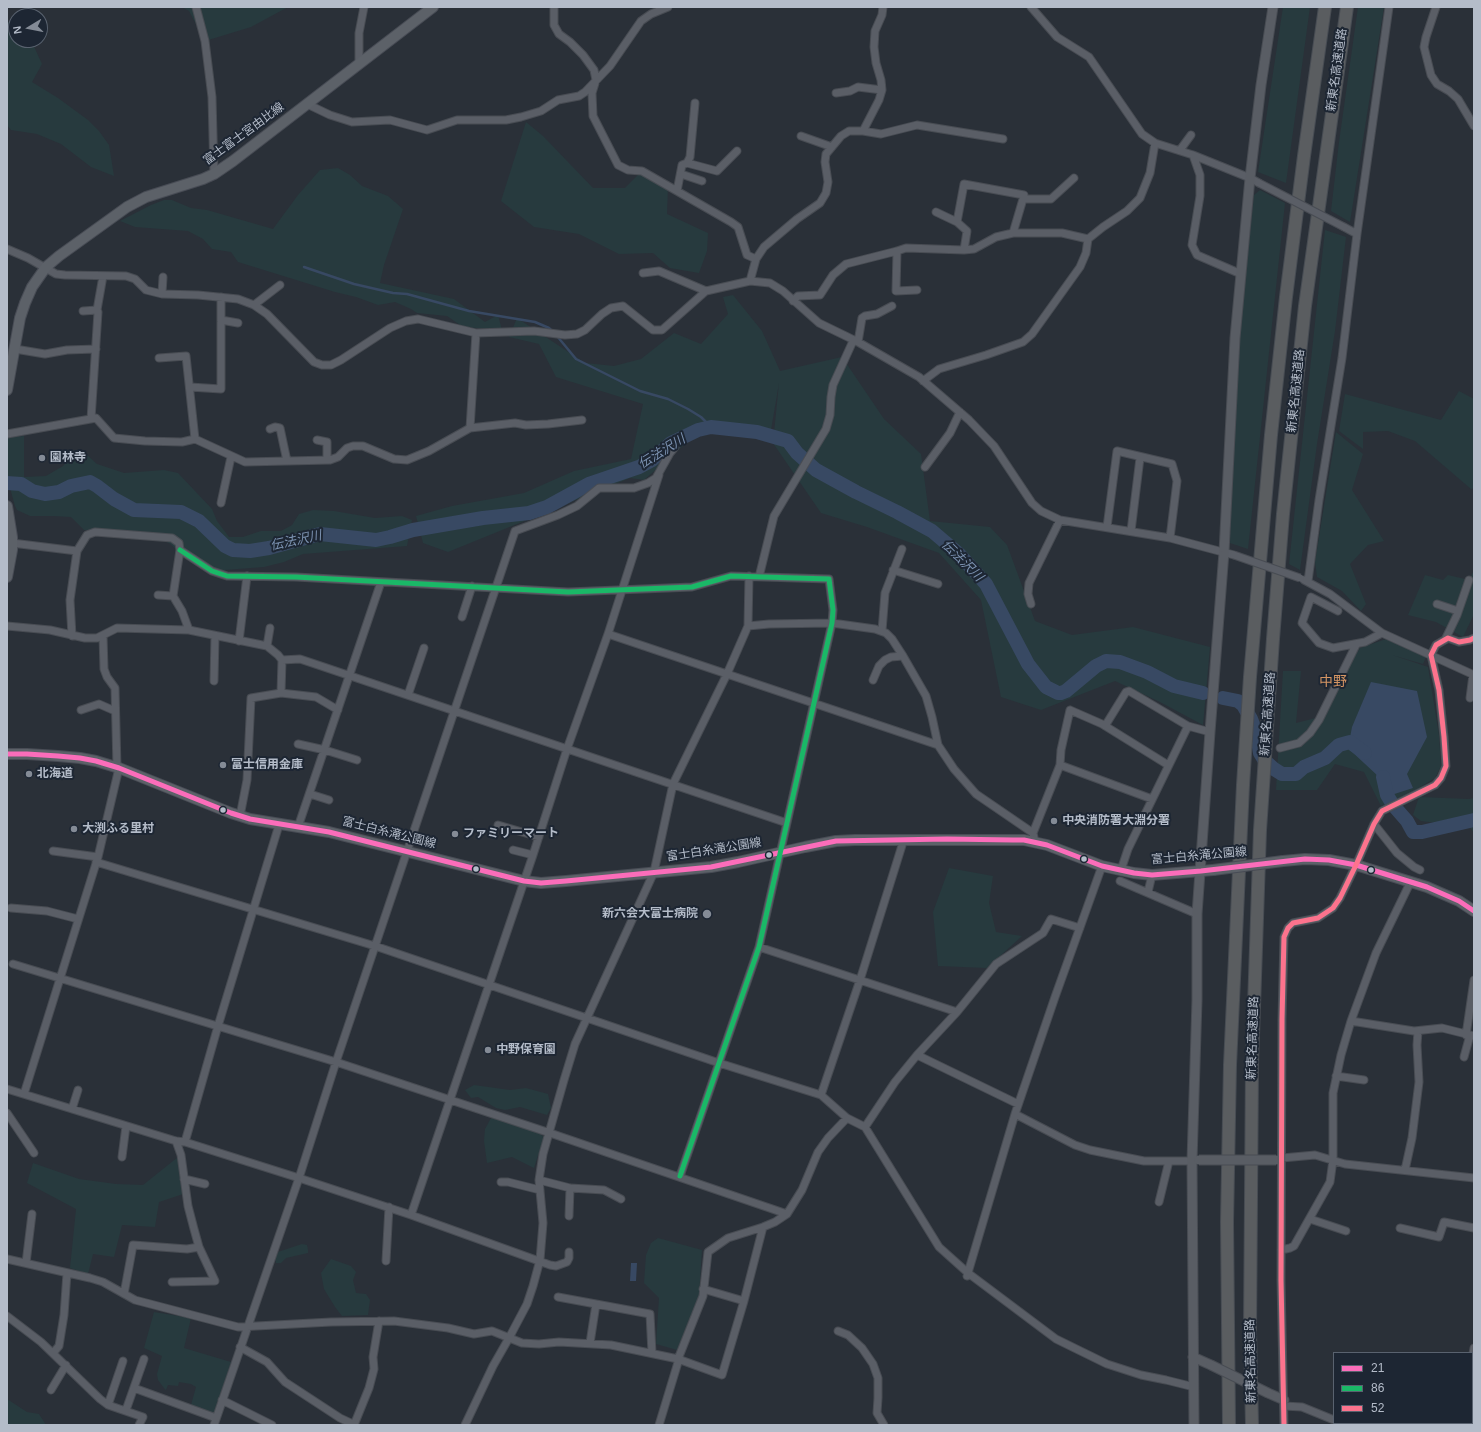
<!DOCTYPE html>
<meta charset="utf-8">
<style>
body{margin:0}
#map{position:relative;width:1481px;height:1432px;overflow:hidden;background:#2a3038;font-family:Arial,sans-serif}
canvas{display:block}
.frame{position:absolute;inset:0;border:8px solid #b4bcc9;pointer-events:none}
.legend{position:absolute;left:1333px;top:1352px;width:140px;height:72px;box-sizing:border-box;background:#1d2633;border:1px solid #59626f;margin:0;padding:5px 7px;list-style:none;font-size:12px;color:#b4bcc9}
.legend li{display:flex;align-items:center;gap:8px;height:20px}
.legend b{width:20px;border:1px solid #59626f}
.north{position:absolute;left:8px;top:8px;width:40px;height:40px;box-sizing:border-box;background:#1d2633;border:1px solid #59626f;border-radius:50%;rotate:260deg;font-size:11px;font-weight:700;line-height:16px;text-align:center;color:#b4bcc9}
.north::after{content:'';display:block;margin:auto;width:14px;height:18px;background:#848b96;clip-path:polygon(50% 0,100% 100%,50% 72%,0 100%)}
</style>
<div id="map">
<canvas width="1481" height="1432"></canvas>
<div class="frame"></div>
<ul class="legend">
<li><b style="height:5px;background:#fb6dba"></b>21</li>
<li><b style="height:5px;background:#1ab867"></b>86</li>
<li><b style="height:5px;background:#fc738d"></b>52</li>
</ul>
<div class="north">N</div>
</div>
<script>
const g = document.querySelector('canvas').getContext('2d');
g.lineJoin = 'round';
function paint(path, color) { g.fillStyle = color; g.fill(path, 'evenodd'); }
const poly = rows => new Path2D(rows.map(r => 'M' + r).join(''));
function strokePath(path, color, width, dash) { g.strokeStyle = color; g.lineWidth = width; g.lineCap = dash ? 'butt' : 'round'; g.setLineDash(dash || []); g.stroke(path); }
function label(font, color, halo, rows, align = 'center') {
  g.font = font + ' Arial,"Noto Sans JP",sans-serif'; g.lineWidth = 4; g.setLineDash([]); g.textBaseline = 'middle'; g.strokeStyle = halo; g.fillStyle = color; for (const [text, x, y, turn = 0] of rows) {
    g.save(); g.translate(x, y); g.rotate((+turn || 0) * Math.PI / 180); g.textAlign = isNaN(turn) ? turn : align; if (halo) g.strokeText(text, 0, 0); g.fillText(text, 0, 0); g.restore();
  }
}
const green = poly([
 [182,7,288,7,251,27,205,41,189,11],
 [1283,7,1310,7,1286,183,1258,172],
 [1358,7,1384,7,1350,222,1331,211,1339,142],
 [7,22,16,22,16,40,31,40,42,64,32,82,58,98,88,120,99,131,109,145,114,176,91,167,61,144,37,134,11,130,7,125],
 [526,122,543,136,593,188,625,188,642,171,668,186,667,214,708,233,707,251,699,273,670,268,653,253,619,254,579,234,534,227,501,201],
 [338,168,350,175,362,186,388,196,403,209,384,265,380,283,454,299,485,322,498,315,502,330,463,327,447,316,417,313,411,309,395,302,378,305,356,297,335,292,238,262,231,252,212,249,203,239,188,231,135,227,120,221,151,205,164,200,172,200,191,208,207,210,273,229,298,195,320,170],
 [1260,190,1285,203,1248,549,1230,543,1232,458,1236,367,1254,195],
 [1325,230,1346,237,1335,331,1317,444,1300,570,1289,564],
 [733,295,762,331,780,371,842,357,884,419,921,454,930,521,990,527,1007,545,1035,621,1072,635,1133,627,1210,647,1203,725,1160,702,1115,681,1041,710,1001,697,981,600,939,553,867,527,821,513,773,443,779,383,770,436,708,424,644,480,630,478,448,552,423,543,416,516,452,506,524,493,574,471,631,459,643,404,556,377,539,344,509,337,517,318,585,363,614,366,641,359,674,333,701,344,728,314,723,297],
 [1459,391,1474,399,1474,488,1471,489,1415,441,1388,431,1363,432,1363,449,1339,431,1345,394,1441,420],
 [1336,432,1363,454,1352,490,1384,541,1368,545,1350,564,1366,604,1361,611,1342,591,1317,577,1315,562],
 [24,436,24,477,46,476,63,466,73,455,86,454,97,464,124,473,164,470,178,473,212,509,217,521,229,537,243,537,261,531,281,531,292,525,299,514,313,510,334,511,375,518,402,516,412,520,407,546,303,554,284,562,264,567,212,571,186,558,169,543,150,536,84,530,71,517,53,516,30,516,17,510,15,506,7,477,15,476,7,476,7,437],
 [1474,570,1474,614,1463,637,1436,622,1408,615,1425,575,1443,580,1448,575,1469,580],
 [1386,639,1426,657,1423,664,1392,655,1428,667,1439,735,1441,766,1435,778,1409,794,1381,806,1364,772,1335,764,1317,790,1276,790,1283,671,1301,671,1296,723,1316,718,1360,648],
 [1419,797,1469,799,1474,798,1474,833,1466,822,1452,825,1421,821,1413,815],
 [949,868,993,876,989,903,996,932,1022,936,987,968,938,966,933,912],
 [474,1085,510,1090,526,1088,548,1094,551,1108,547,1115,520,1107,505,1110,496,1108,478,1097,471,1098,465,1090],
 [491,1118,516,1124,540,1134,544,1137,534,1168,512,1157,487,1163,484,1141,485,1129],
 [178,1157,183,1194,159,1202,155,1227,122,1225,114,1257,93,1254,88,1274,70,1268,76,1209,27,1183,33,1163,79,1179,116,1184,143,1185],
 [658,1238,702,1250,699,1296,677,1350,656,1344,659,1298,644,1283,646,1255,651,1243],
 [302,1244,307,1245,308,1250,308,1253,286,1258,281,1263,276,1263,275,1259,278,1252],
 [331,1259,351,1266,356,1272,353,1280,356,1293,366,1294,370,1300,368,1315,342,1316,335,1307,324,1289,321,1273],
 [154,1312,191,1318,184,1348,231,1362,214,1415,191,1405,196,1387,191,1384,179,1382,178,1386,168,1385,166,1390,164,1388,158,1380,157,1374,162,1356,144,1348],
 [7,1399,27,1412,39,1414,46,1425,7,1425]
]);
const water = poly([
 [1371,682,1417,691,1427,737,1407,774,1413,788,1382,798,1378,776,1350,750,1349,743,1352,727],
 [631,1263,637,1263,636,1281,630,1281]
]);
const stream = poly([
 [304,267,354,284,393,293,407,294,469,311,535,322,549,328,553,332],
 [557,336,576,359,640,391,668,399,688,409,701,417,711,427]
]);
const river = poly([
 [7,483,21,484,32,491,45,494,59,492,71,486,90,482,97,486,114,499,134,510,181,512,199,521,225,546,233,550,250,551,269,548,320,534,376,540,390,537,413,530,483,518,529,513,547,507,589,484,639,467,652,460,671,443,698,430,711,427,757,432,788,441,797,453,816,470,856,492,897,512,932,531,959,554,986,584,1028,664,1046,687,1058,693,1061,693,1066,691,1096,666,1106,661,1120,662,1147,672,1174,686,1203,693],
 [1223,698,1238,701,1243,705,1251,719,1257,735,1260,753,1265,761,1274,769,1282,774,1296,774,1304,767,1325,758,1339,745,1350,742,1365,753],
 [1383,777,1387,795,1393,805,1407,821,1413,832,1422,832,1474,820]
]);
const street = poly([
 [196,7,205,41,212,97,214,174],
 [554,7,554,25,559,34,570,42,583,55,594,70,596,80,592,93,593,116,618,165,628,170,642,171,731,222,738,227,747,255,756,259],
 [1031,7,1057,37,1089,57,1142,134,1155,143,1193,155,1250,178,1259,183],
 [1436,7,1426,37,1424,47,1431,75,1437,84,1449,91,1458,99,1474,126],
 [359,65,359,33,364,7],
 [836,93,850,91,858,87,882,90],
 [307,104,330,115,352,122,390,120,427,130,457,120,506,120,521,117,541,111,558,100,579,96,585,92,610,66,641,21,651,14,668,7],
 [863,131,881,134,917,125,1003,139],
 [801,136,832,147],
 [1180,150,1191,135],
 [1193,155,1200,175,1200,196,1192,245,1197,255,1241,274],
 [687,163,717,171,737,151],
 [681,174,702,181],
 [677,191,682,165,687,163,690,157,695,103],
 [936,212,957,222],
 [1344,227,1357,234],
 [1013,233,1023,199],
 [7,249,28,258,56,274,65,275,126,276,135,279,146,290,162,294,198,295,238,299,254,305,267,314,314,362,322,365,331,365,341,360,390,328,406,321,418,319,476,333,534,331,565,335,577,334,585,330,602,314,611,308,623,306,653,330,662,330,706,291,750,281,770,283,783,291,819,323,858,342,919,377,969,420,994,446,1032,503,1041,511,1060,520,1170,538,1234,555],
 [964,250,967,231,957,222,964,184,1024,195,1023,199,1051,199,1074,178],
 [897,251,896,291,917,290],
 [643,273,659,271,706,291],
 [750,281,756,259,764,247,797,219,820,203,826,193,828,182,825,162,826,154,841,136,849,131,863,131,879,100,882,90,881,80,876,63,874,47,875,31,882,15,883,7],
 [162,294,163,277],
 [793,301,798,296,820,295,833,275,846,264,897,251,906,248,964,250,974,249,996,237,1013,233,1062,233,1088,239],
 [254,305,280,285],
 [83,311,97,310],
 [221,320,238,323],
 [858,342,862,318,865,316,877,314,892,306],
 [15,349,45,354,67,350,96,349],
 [159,358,186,356,195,439],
 [923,381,939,369,986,355,1023,342,1032,334,1080,267,1086,253,1088,239,1103,227,1127,211,1140,198,1150,173,1155,143],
 [190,387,221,389,221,297],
 [91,419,98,312,97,310,103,276],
 [470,428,515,423,526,425,548,424,582,420],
 [270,429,275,427,280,428,287,461],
 [7,434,96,418,114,438,145,441,182,442,195,439,245,462,330,460,338,457,347,448,353,446,363,446,394,459,407,460,429,451,470,428,476,333],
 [317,440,327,442,327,460],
 [925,467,950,433,960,412],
 [221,503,231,457],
 [1107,527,1117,451,1172,464,1177,481,1170,538],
 [1131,531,1140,458],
 [12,543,77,551],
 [180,550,212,571,227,576,296,577,568,592,692,587,731,576,829,579,833,610,832,623,759,947,680,1176],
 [893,570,938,584],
 [759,577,774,516,826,429,830,415,831,397,833,385,853,341],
 [1304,580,1330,594,1382,633,1474,675],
 [1308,581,1319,500,1342,358,1357,234,1389,7],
 [158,595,173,596],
 [1031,604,1028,594,1029,583,1060,520],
 [1437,604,1458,611],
 [1338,611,1311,597,1302,623,1319,643,1333,648,1365,642,1382,633],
 [462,617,472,586],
 [7,626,50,630,85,638,97,638,117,628,189,630,267,646,278,655,282,660,300,659,318,665,787,823],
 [748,626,769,624,832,623,875,629,886,633,892,639,903,656,926,696,932,717,938,745,954,769,976,794,1033,833,1035,842],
 [882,631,885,593,902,549],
 [608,634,938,745],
 [72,636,70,600,77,551,87,535,95,532,172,538,179,543,180,550,173,596,182,611,189,630],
 [103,636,104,669,107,677,115,688,117,768],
 [1445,640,1457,615,1469,580],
 [239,641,247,576],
 [267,646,270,628],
 [873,680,879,666,885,660,891,657,903,656],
 [214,681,215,636],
 [281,693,282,660],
 [408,695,424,648],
 [1470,698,1473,675],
 [81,710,99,704,115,711],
 [1105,726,1126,692,1129,691,1188,726,1210,732],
 [298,744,325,750,357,760],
 [1280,748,1299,743,1310,733,1319,720,1356,645],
 [310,794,329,800],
 [1152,799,1060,765,1061,750,1070,710,1102,724,1168,765],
 [240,816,247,780,251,698,281,693,316,697,338,710],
 [1374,824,1397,853,1414,867,1420,870],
 [498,825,539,837],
 [298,827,381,582],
 [1033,833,1060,765],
 [513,850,533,855],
 [53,851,98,857],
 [96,862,375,946,719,1063,821,1095,847,1118,865,1127,939,1247,968,1273,1056,1339,1107,1364,1141,1375,1166,1380,1194,1387],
 [1121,870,1128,849,1188,726],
 [1120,881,1197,914],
 [1148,892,1152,875],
 [11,908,47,911,78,919],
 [759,947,957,1012],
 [13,964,336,1062,550,1133,787,1214],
 [1351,1021,1414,1031,1442,1028,1474,1036],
 [1466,1035,1474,980],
 [917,1055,1018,1104],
 [1464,1057,1470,1035],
 [1336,1076,1364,1080],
 [7,1089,176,1141,185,1142,299,1178,411,1215,550,1265,556,1266,567,1262,569,1258,569,1252],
 [24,1094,98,857,119,768],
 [821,1095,860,980,904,839],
 [72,1109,78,1090],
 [7,1113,34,1153],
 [1015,1114,1075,1145,1090,1150,1144,1161,1192,1161],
 [865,1127,895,1082,917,1055,957,1012,996,964,1043,933,1051,919,1080,928],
 [185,1142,218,1026,279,825],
 [122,1157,126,1126],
 [1282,1158,1315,1155,1345,1164,1474,1178],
 [1405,1170,1412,1138,1419,1082,1417,1045,1418,1031],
 [184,1179,205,1184],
 [539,1180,570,1188,604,1190,621,1199],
 [501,1182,508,1182,540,1190],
 [1159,1202,1169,1161],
 [411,1215,533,855,567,749,608,634,659,475],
 [569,1216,570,1188],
 [1310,1219,1346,1231],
 [1400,1228,1439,1237,1444,1222,1474,1228],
 [1281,1250,1290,1248,1294,1246,1330,1182,1333,1160,1333,1093,1341,1055,1351,1021,1376,953,1411,881],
 [7,1259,90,1278,103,1282,135,1300,238,1327,331,1322,394,1321,448,1328,474,1334,492,1331,522,1343,539,1344,559,1342,611,1345,678,1359,722,1375,744,1301,763,1227],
 [386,1261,389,1207],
 [26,1263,32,1214],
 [967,1276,1015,1114,1055,997,1102,866],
 [172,1282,215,1281,199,1247,194,1229,188,1206,181,1155,176,1141],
 [703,1289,744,1301],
 [124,1294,133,1245,187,1249,199,1247],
 [558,1297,650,1314,652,1353],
 [7,1316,41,1342,100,1399,108,1405,143,1417,139,1425],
 [838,1331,848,1335,862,1348,873,1364,878,1378,878,1398,877,1413,884,1425],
 [590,1343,596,1304],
 [240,1347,267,1362,285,1382,340,1418,355,1425],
 [53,1353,59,1346,64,1315,67,1273],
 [678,1359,703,1296,708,1252,728,1238,763,1227,775,1222,787,1214,802,1190,818,1152,828,1138,847,1118],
 [1472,1359,1474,1348],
 [134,1388,216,1418],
 [51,1390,66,1365],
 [222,1400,272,1425],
 [108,1405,123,1361],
 [1284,1406,1302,1407,1334,1420],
 [126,1410,144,1359],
 [1342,1423,1347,1425],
 [214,1425,299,1178,336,1062,515,531,558,515,577,506,599,488,634,488,648,483,656,478,670,453,675,447],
 [354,1425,369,1388,374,1369,373,1357,379,1321],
 [465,1425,493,1366,509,1338,527,1304,533,1286,540,1260,543,1223,539,1180,543,1154,564,1080,575,1044,654,872,673,784,727,674,748,626,749,576],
 [659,1425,679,1359],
 [1284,1425,1281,1280,1282,1019,1284,937,1288,928,1293,923,1318,918,1333,908,1340,898,1356,865,1374,824,1382,811,1435,785,1441,778,1446,766,1444,737,1439,690,1431,655,1436,645,1448,638,1459,642,1470,640,1474,638],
 [1365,1425,1366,1423],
 [1451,1425,1452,1423]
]);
const secondary = poly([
 [1193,1357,1211,1365],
 [1268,1393,1284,1400],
 [1194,1425,1192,1161,1197,1000,1197,914,1210,732,1224,552,1235,338,1250,178,1261,85,1273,7]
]);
const primary = poly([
 [7,390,20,318,25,303,32,287,46,267,59,256,127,207,146,197,203,179,214,174,233,161,433,7],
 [7,506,12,537,12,550,7,577],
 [7,754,27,754,58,756,80,758,96,761,119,768,231,813,250,819,329,832,524,881,541,883,566,881,711,867,738,862,805,847,836,841,855,840,1024,840,1047,845,1102,866,1134,873,1152,875,1213,870],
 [1283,861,1305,859,1329,860,1356,865,1427,887,1459,901,1474,911]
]);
const highway = poly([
 [1229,1425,1227,1222,1230,1065,1243,785,1250,677,1271,435,1286,297,1304,156,1325,7],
 [1252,1425,1250,1331,1252,1065,1260,830,1273,639,1283,514,1305,306,1347,7]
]);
const streetBridge = poly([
 [1259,183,1344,227],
 [1234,555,1300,578]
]);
const secondaryBridge = poly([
 [1199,1160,1276,1160],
 [1211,1365,1268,1393]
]);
const primaryBridge = poly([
 [1213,870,1283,861]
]);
const bus1 = poly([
 [7,754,27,754,58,756,80,758,96,761,119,768,231,813,250,819,329,832,524,881,541,883,566,881,711,867,836,841,947,839,1013,840,1024,840,1047,845,1102,866,1134,873,1152,875,1201,871,1305,859,1329,860,1356,865,1427,887,1459,901,1474,911]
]);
const bus2 = poly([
 [180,550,212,571,227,576,296,577,568,592,692,587,731,576,829,579,833,610,832,623,759,947,680,1176]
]);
const bus3 = poly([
 [1284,1425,1281,1280,1282,1019,1284,937,1288,928,1293,923,1318,918,1333,908,1340,898,1356,865,1374,824,1382,811,1435,785,1441,778,1446,766,1444,737,1439,690,1431,655,1436,645,1448,638,1459,642,1470,640,1474,638]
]);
const markers = [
 [42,458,4,"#848b96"],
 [223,765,4,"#848b96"],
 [29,774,4,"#848b96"],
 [223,810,3.5,"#b4bcc9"],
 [1054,821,4,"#848b96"],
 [74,829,4,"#848b96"],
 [455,834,4,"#848b96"],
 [769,855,3.5,"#b4bcc9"],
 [1084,859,3.5,"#b4bcc9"],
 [476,869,3.5,"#b4bcc9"],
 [1371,870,3.5,"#b4bcc9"],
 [707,914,5,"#848b96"],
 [488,1050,4,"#848b96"]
];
const streetNames = [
 ["新東名高速道路",1337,70,-82],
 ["富士富士宮由比線",244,134,-36],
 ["新東名高速道路",1296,391,-84],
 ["新東名高速道路",1268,714,-86],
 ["富士白糸滝公園線",389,833,14],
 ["富士白糸滝公園線",714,850,-9],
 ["富士白糸滝公園線",1199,856,-5],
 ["新東名高速道路",1253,1038,-88],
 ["新東名高速道路",1251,1361,-91]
];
const poiNames = [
 ["園林寺",50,458],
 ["富士信用金庫",231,765],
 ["北海道",37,774],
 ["中央消防署大淵分署",1062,821],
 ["大渕ふる里村",82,829],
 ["ファミリーマート",463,834],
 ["新六会大富士病院",698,914,"right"],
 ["中野保育園",496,1050]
];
const waterNames = [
 ["伝法沢川",662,452,-32],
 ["伝法沢川",296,541,-12],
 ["伝法沢川",962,561,45]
];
const quarterNames = [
 ["中野",1333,682]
];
paint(green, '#273a3e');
paint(water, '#384963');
strokePath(stream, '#384963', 2.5);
strokePath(river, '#384963', 14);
strokePath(street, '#484c53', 9);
strokePath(secondary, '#484c53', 11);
strokePath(primary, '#484c55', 12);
strokePath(highway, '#474c53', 14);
strokePath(street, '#5a5e66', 7);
strokePath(secondary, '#595d64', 9);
strokePath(primary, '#5c6168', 10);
strokePath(highway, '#5a5d60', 12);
strokePath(streetBridge, '#484c53', 9, []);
strokePath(secondaryBridge, '#484c53', 11, []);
strokePath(primaryBridge, '#484c55', 12, []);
strokePath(streetBridge, '#5a5e66', 7);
strokePath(secondaryBridge, '#595d64', 9);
strokePath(primaryBridge, '#5c6168', 10);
strokePath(bus1, '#fb6dba', 5);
strokePath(bus2, '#1ab867', 5);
strokePath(bus3, '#fc738d', 5);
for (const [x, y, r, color] of markers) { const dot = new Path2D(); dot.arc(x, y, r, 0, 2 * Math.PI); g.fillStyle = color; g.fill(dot); strokePath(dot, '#1d2633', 1.5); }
label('12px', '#b4bcc9', '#1d2633', streetNames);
label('bold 12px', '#b4bcc9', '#1d2633', poiNames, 'left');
label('italic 13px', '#7c92b1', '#1d2633', waterNames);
label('14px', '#d59563', '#1d2633', quarterNames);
</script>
